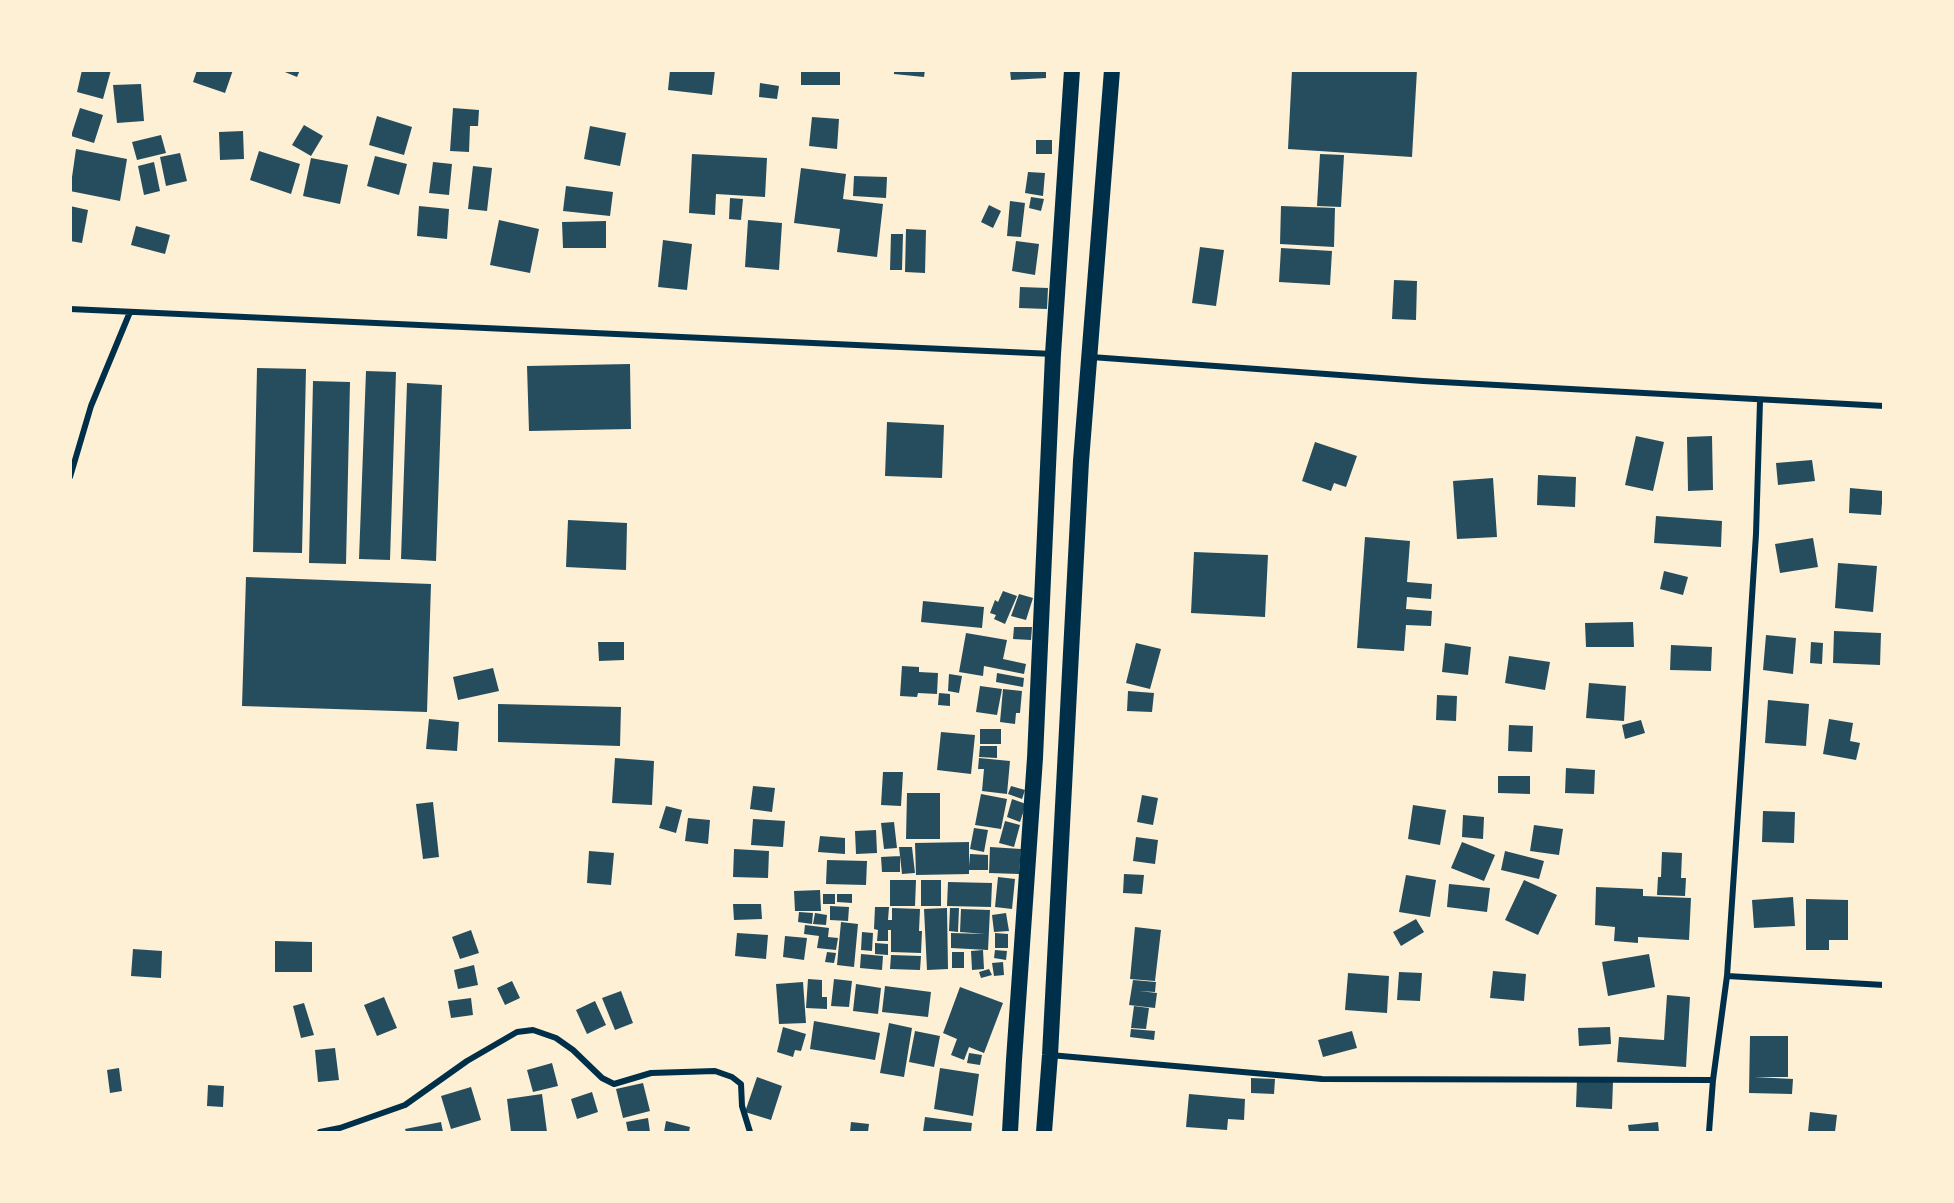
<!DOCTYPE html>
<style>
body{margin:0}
#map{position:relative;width:1954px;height:1203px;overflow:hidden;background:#fdf0d5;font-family:Quicksand,sans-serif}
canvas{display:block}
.frame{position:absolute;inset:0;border:72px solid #fdf0d5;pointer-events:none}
</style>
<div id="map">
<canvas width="1954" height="1203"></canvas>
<div class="frame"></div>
</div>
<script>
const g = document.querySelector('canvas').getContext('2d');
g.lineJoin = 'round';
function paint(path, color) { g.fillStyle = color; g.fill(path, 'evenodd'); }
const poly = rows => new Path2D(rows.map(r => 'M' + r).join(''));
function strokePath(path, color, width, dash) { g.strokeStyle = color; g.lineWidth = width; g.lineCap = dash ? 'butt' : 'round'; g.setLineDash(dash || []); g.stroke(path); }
const building = poly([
 [82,70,111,70,103,99,77,92],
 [197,70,233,70,225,93,193,82],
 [280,70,300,70,297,77],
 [670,70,715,70,712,95,668,90],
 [801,70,840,70,840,85,801,85],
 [894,70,925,70,924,77,894,74],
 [1010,70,1046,70,1046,78,1011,80],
 [1292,70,1417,70,1412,157,1288,149],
 [760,83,779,86,777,99,759,97],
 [141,84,144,121,117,123,113,85],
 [80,108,103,115,94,143,71,136],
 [453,108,479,110,478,126,470,126,469,152,450,151],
 [377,116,412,127,404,155,369,145],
 [812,117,839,119,837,149,809,146],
 [304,125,323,136,311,156,292,145],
 [590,126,626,133,620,166,584,159],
 [243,131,244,159,220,160,219,132],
 [161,135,166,153,137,160,132,142],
 [1036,140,1052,140,1052,154,1036,154],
 [76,149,127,159,120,201,70,191],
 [259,151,300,164,291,194,250,180],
 [180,153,187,181,166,186,160,157],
 [692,154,767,158,765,197,716,194,715,215,689,213],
 [1320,154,1344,155,1341,207,1317,206],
 [375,156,407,164,399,195,367,186],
 [311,158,348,165,340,204,303,196],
 [154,162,160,191,144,195,138,166],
 [433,162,452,164,449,195,429,193],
 [473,166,492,168,487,211,468,209],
 [801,168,846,174,843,199,883,204,877,257,837,252,840,229,794,223],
 [1028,172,1045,173,1043,196,1025,193],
 [854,176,887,177,886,198,853,196],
 [566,186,613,192,610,216,563,211],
 [1031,197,1044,199,1041,211,1029,208],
 [730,198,743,199,741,220,729,219],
 [1010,201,1025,203,1021,237,1007,236],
 [989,205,1001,211,993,228,981,222],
 [70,206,88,210,82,243,70,241],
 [419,206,449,209,447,239,417,236],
 [1281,206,1335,208,1334,247,1280,244],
 [499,220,539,229,530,273,490,265],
 [748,220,782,223,779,270,745,267],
 [606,221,606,248,563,248,562,222],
 [136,226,170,235,165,254,131,245],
 [906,229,926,230,925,273,905,272],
 [891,234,903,234,902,270,890,270],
 [663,240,692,244,687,290,658,287],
 [1016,241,1039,244,1035,275,1012,271],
 [1200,247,1224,250,1216,306,1192,303],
 [1281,248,1332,251,1330,285,1279,282],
 [1394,280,1417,281,1416,320,1392,319],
 [1020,287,1048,288,1047,309,1019,308],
 [630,364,631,429,529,431,527,366],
 [257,368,306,369,302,553,253,552],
 [366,371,396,372,390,560,359,559],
 [313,381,350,382,346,564,309,563],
 [407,383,442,385,436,561,401,559],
 [887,422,944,425,942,478,885,476],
 [1636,436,1664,442,1653,491,1625,485],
 [1712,436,1713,490,1688,491,1687,437],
 [1315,442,1357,456,1346,487,1334,483,1331,491,1302,481],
 [1812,460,1815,481,1778,485,1776,463],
 [1538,475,1576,477,1575,507,1537,505],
 [1493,478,1497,537,1457,539,1453,481],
 [1850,488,1883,491,1881,515,1849,513],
 [1656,516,1722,521,1721,547,1654,543],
 [568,520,627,523,626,570,566,567],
 [1365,537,1410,541,1407,582,1432,584,1431,599,1407,597,1406,609,1432,611,1431,626,1406,625,1404,651,1357,648],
 [1813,538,1818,567,1780,573,1775,544],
 [1194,552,1268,555,1265,617,1191,613],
 [1838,563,1877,566,1873,612,1835,608],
 [1664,571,1688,577,1683,595,1660,589],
 [246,577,431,584,427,712,242,706],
 [1003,591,1017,596,1005,624,994,619,996,615,990,613,995,600,998,602],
 [1019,594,1033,598,1026,620,1011,616],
 [923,601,984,607,982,628,921,622],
 [1633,622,1634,647,1586,647,1585,623],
 [1014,627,1032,627,1031,640,1013,639],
 [1834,631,1881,633,1880,665,1833,663],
 [966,633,1007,640,1003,659,1026,664,1024,674,984,666,983,676,959,672],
 [1766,635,1796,638,1793,674,1763,670],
 [598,642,624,642,624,660,599,661],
 [1811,642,1823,643,1822,664,1810,663],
 [1136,643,1161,649,1150,689,1126,683],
 [1445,643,1471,647,1468,675,1442,672],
 [1671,645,1712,647,1711,671,1670,670],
 [1509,656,1550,662,1545,690,1505,683],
 [902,666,919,667,919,672,938,673,937,694,918,693,917,697,900,696],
 [493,668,499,691,458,700,453,677],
 [997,673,1024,678,1023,687,996,682],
 [949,674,962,676,959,693,948,691],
 [1589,683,1626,686,1624,721,1586,718],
 [980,686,1002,689,997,715,976,712],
 [1003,689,1022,691,1020,713,1016,713,1015,724,1000,722],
 [1128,691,1154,693,1152,712,1127,711],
 [939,693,950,694,950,706,938,705],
 [1437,695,1457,696,1456,721,1436,720],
 [1768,700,1809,704,1806,746,1765,743],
 [498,704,621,707,620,746,498,742],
 [429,719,459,722,457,751,426,749],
 [1829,719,1853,723,1850,741,1860,743,1856,760,1823,754],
 [1641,720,1645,733,1625,739,1622,725],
 [1509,725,1533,726,1532,752,1508,751],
 [980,729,1001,729,1001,744,980,744],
 [941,732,975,735,971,774,937,770],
 [980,746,997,746,997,758,979,757],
 [615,758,654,761,652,805,612,803],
 [979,758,1010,761,1007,794,982,791,984,769,978,769],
 [1566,768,1595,770,1594,794,1565,793],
 [883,772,903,772,901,806,881,805],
 [1498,776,1530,776,1530,794,1498,793],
 [753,786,775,788,772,812,750,809],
 [1011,786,1025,790,1022,799,1008,794],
 [907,793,940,793,940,839,906,839],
 [981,794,1007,799,1001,829,975,825],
 [1142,795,1158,798,1153,825,1137,822],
 [1012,799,1026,804,1020,822,1007,817],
 [433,802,439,857,423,859,416,804],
 [1413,805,1446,810,1440,845,1408,839],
 [666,806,682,810,676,833,659,828],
 [1763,811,1795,812,1794,843,1762,842],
 [1463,815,1484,817,1483,839,1462,837],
 [688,818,710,820,708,844,685,841],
 [753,819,785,821,783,847,751,845],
 [1005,821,1020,825,1014,847,999,843],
 [894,822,897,848,884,849,881,823],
 [1534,825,1563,829,1559,855,1530,851],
 [974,828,988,830,984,852,970,849],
 [876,830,877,853,856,854,855,831],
 [820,836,845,838,845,854,818,852],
 [1136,837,1158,840,1155,864,1133,861],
 [969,842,969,866,970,854,988,855,988,870,969,870,969,874,916,875,915,843],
 [1462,842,1495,855,1484,881,1451,868],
 [899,847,912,847,915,873,902,874],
 [990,847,1021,849,1019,874,989,873],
 [734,849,769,851,768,878,733,877],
 [589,851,614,853,611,885,587,883],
 [1505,851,1544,861,1539,879,1501,870],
 [1662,852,1682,853,1681,878,1686,878,1685,896,1657,895,1658,877,1661,877],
 [900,856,900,872,882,872,881,857],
 [827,860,867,861,866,885,826,884],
 [1124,874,1144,875,1142,894,1123,893],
 [1406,875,1436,880,1430,917,1399,912],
 [998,877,1015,879,1012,909,995,907],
 [890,880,916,880,915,906,890,906],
 [921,880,941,880,941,906,921,906],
 [1524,880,1557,895,1538,935,1505,920],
 [948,882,992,883,991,907,947,906],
 [1449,884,1490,888,1487,912,1447,907],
 [1596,887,1643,889,1643,896,1691,898,1689,940,1638,937,1638,943,1614,941,1615,927,1595,925],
 [820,890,821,911,795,911,794,891],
 [823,894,835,894,835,904,823,904],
 [837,894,852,894,852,903,837,902],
 [1793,897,1795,926,1754,928,1752,900],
 [1806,899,1848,900,1848,940,1829,940,1829,950,1806,950],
 [733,904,761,904,762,919,734,920],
 [830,906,849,907,848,921,830,920],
 [875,907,889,907,888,920,892,920,892,908,920,909,919,931,922,931,921,953,891,952,891,930,888,930,888,941,877,941,878,930,874,929],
 [947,908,948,969,927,970,924,909],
 [950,908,959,908,958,932,949,931],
 [961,909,990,910,988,950,951,948,951,933,985,934,960,932],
 [799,912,813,913,812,924,798,922],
 [815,913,827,915,826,925,813,924],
 [1006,913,1009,931,994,932,992,915],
 [1416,919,1424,932,1401,946,1393,932],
 [841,922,858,924,854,967,837,965],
 [805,925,829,928,828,937,838,938,836,950,817,948,819,936,804,934],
 [1135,927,1161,930,1155,981,1130,979],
 [471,930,479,953,460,959,452,937],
 [862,932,873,933,872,951,861,950],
 [737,933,768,935,766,959,735,956],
 [995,933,1008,934,1008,948,995,948],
 [785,936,807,938,804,960,783,957],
 [275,941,312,942,312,972,275,972],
 [875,943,888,944,888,955,875,954],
 [133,949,162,951,161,978,131,976],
 [983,950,984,969,972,970,971,951],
 [995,950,1007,951,1006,960,994,958],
 [827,952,836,953,834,963,825,962],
 [952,952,964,952,964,968,952,968],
 [861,954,883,956,882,970,860,968],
 [1649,954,1655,987,1608,996,1602,962],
 [891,955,921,956,920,970,890,969],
 [1003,962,1004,975,994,976,992,963],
 [474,965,478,985,458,989,454,970],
 [989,969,992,975,981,978,979,972],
 [1493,971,1526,974,1524,1001,1490,998],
 [1399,972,1422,973,1420,1001,1397,1000],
 [1348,973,1389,976,1387,1013,1345,1010],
 [808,979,822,980,822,997,827,997,827,1009,806,1008],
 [834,979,852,981,849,1007,831,1006],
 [1133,980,1156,982,1155,992,1139,991,1157,993,1155,1008,1129,1005],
 [512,981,520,998,505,1005,497,988],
 [803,982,806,1023,779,1024,776,984],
 [856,984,881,988,878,1014,853,1011],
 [885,986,931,992,928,1017,882,1012],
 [960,987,1003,1003,984,1053,969,1047,964,1060,951,1055,957,1039,943,1033],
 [621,991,633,1023,615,1030,602,998],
 [1667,995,1690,997,1686,1067,1617,1062,1619,1037,1664,1040],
 [384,997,397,1028,377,1036,364,1005],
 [471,998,473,1015,451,1018,448,1001],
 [595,1001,606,1025,587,1034,576,1010],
 [304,1003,314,1035,301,1038,293,1006],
 [1134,1006,1149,1008,1146,1029,1131,1028],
 [814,1021,880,1033,875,1060,810,1049],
 [889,1023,912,1028,904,1077,880,1073],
 [783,1027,806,1034,801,1051,795,1050,793,1057,777,1052],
 [1610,1027,1611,1044,1579,1046,1578,1028],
 [1131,1029,1155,1031,1154,1040,1130,1037],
 [915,1031,940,1036,934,1067,909,1062],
 [1352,1031,1357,1048,1323,1057,1318,1040],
 [1750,1036,1788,1036,1788,1077,1754,1077,1793,1079,1792,1094,1749,1093],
 [335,1048,339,1080,318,1082,315,1050],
 [969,1053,982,1055,980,1065,967,1063],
 [552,1063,558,1086,533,1092,527,1070],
 [119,1068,122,1091,110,1093,107,1070],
 [940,1068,979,1074,973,1116,934,1109],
 [757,1077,782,1086,771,1120,745,1112],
 [1251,1078,1275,1079,1274,1094,1251,1093],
 [1577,1079,1613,1082,1612,1109,1576,1107],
 [643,1083,650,1111,623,1118,616,1089],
 [208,1085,224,1086,223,1107,207,1106],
 [471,1087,481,1120,451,1129,441,1096],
 [592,1092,598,1112,577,1119,571,1099],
 [542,1094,547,1132,511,1132,507,1099],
 [1189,1094,1245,1099,1244,1120,1228,1119,1227,1130,1186,1127],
 [1810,1112,1837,1115,1835,1132,1808,1132],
 [925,1117,972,1123,971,1132,923,1132],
 [648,1118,650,1132,628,1132,626,1122],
 [666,1121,690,1127,689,1132,664,1132],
 [441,1122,443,1132,406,1132,405,1129],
 [851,1122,869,1124,868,1132,850,1132],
 [1658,1122,1659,1132,1629,1132,1628,1125]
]);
const minor = poly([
 [70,309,1053,354],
 [1091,357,1423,381,1884,406],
 [70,477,91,406,130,312],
 [1727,976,1884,985],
 [1050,1055,1322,1079,1713,1080],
 [320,1132,340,1128,405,1105,467,1061,517,1032,533,1030,556,1038,573,1050,602,1078,614,1084,651,1073,715,1071,732,1077,741,1084,742,1106,750,1132],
 [1709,1132,1713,1080,1727,976,1743,739,1756,534,1760,401]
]);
const trunk = poly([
 [1010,1132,1014,1060,1035,758,1053,354,1072,70],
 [1044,1132,1050,1055,1081,461,1112,70]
]);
paint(building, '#264d5e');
strokePath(minor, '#003049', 6);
strokePath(trunk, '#003049', 16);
</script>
